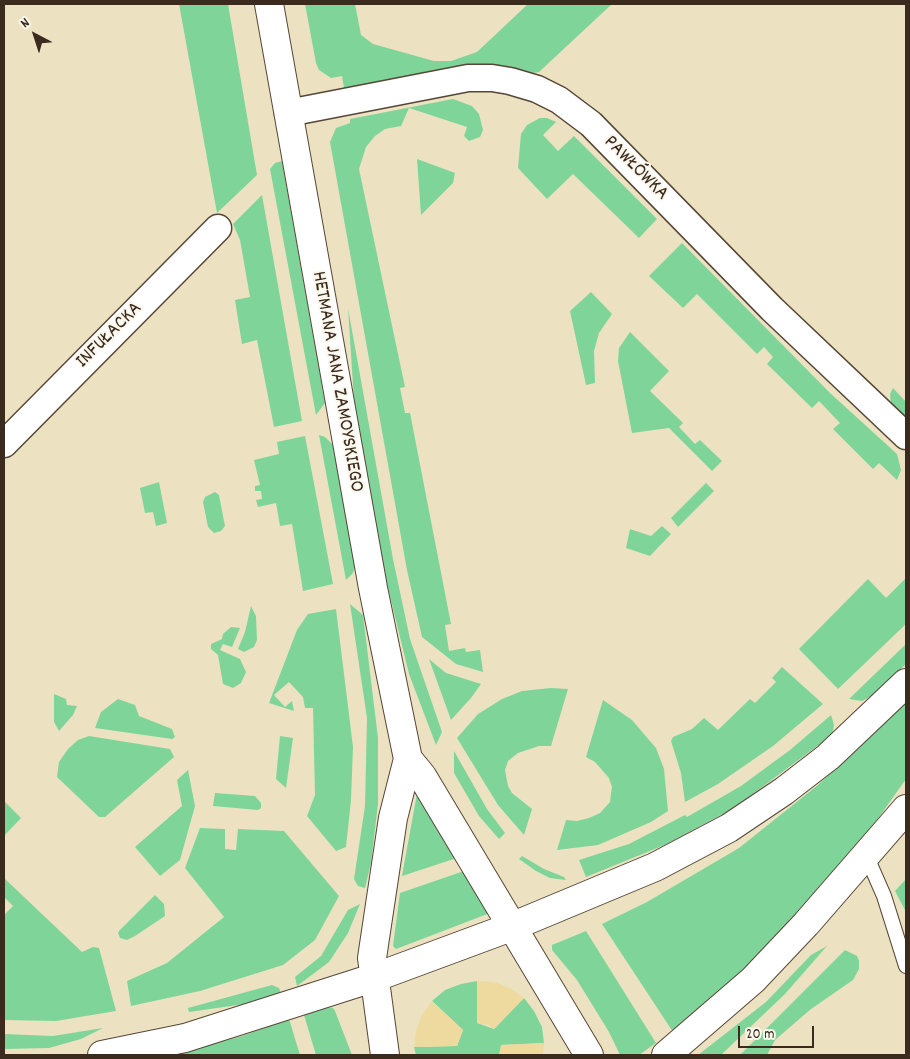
<!DOCTYPE html>
<meta charset="utf-8">
<style>
body{margin:0}
#map{position:relative;width:910px;height:1059px;overflow:hidden;background:#ece2c1;font-family:Dekko,sans-serif}
canvas{display:block}
.frame{position:absolute;inset:0;border:5px solid #3b2a1e;pointer-events:none}
.north{position:absolute;left:10px;top:10px;width:50px;height:50px;-webkit-text-stroke:4px #fbf7ec;paint-order:stroke;rotate:320deg;font-size:14px;font-weight:700;line-height:20px;text-align:center;color:#3b2a1e}
.north::after{content:'';display:block;margin:auto;width:18px;height:22px;background:#3b2a1e;clip-path:polygon(50% 0,100% 100%,50% 72%,0 100%)}
.scale{position:absolute;left:738px;top:1026px;width:76px;height:22px;box-sizing:border-box;border:2px solid #3b2a1e;border-top:0;padding-left:6px;font-size:15px;line-height:18px;white-space:nowrap;color:#3b2a1e;-webkit-text-stroke:4px #fbf7ec;paint-order:stroke}
</style>
<div id="map">
<canvas width="910" height="1059"></canvas>
<div class="frame"></div>
<div class="north">N</div>
<div class="scale">20 m</div>
</div>
<script>
const g = document.querySelector('canvas').getContext('2d');
g.lineJoin = 'round';
function paint(path, color) { g.fillStyle = color; g.fill(path, 'evenodd'); }
const poly = rows => new Path2D(rows.map(r => 'M' + r).join(''));
function strokePath(path, color, width, dash) { g.strokeStyle = color; g.lineWidth = width; g.lineCap = dash ? 'butt' : 'round'; g.setLineDash(dash || []); g.stroke(path); }
function label(font, color, halo, rows, align = 'center') {
  g.font = font + ' Dekko,sans-serif'; g.lineWidth = 4; g.setLineDash([]); g.textBaseline = 'middle'; g.strokeStyle = halo; g.fillStyle = color; for (const [text, x, y, turn = 0] of rows) {
    g.save(); g.translate(x, y); g.rotate((+turn || 0) * Math.PI / 180); g.textAlign = isNaN(turn) ? turn : align; if (halo) g.strokeText(text, 0, 0); g.fillText(text, 0, 0); g.restore();
  }
}
const green = poly([
 [179,4,228,4,257,175,217,213],
 [305,4,355,4,361,35,373,44,434,61,451,61,477,52,528,4,612,4,539,72,528,74,476,66,455,66,344,88,342,76,331,78,319,70,316,63],
 [453,99,472,106,479,114,483,130,480,137,469,141,464,136,467,127,409,108,401,126,385,129,375,136,366,147,359,169,405,387,400,388,405,413,410,413,451,624,445,625,449,651,465,648,466,652,480,650,483,672,456,664,422,637,407,570,330,142,336,128,350,123,350,119],
 [540,118,547,118,556,122,543,135,558,151,574,136,657,219,639,238,573,174,547,199,518,168,521,134,527,125],
 [417,159,455,173,453,183,421,215],
 [282,161,325,403,316,415,270,169,275,163],
 [262,195,302,421,274,427,257,340,242,344,235,300,250,297,240,240,233,224],
 [682,243,830,393,897,454,901,470,897,480,879,463,873,469,833,429,840,423,819,401,812,408,767,364,773,357,764,347,757,354,697,294,683,308,649,276],
 [591,292,612,314,599,333,594,351,595,383,586,385,570,311],
 [348,308,393,559,410,639,442,732,436,745,409,674,381,559,355,415],
 [630,332,669,371,650,391,683,423,679,427,695,444,700,440,722,461,712,471,669,428,632,433,618,361,619,348],
 [893,388,906,402,906,421,891,405,890,394],
 [319,435,325,437,333,445,355,567,353,573,346,580],
 [305,436,333,584,303,591,292,524,280,526,276,503,258,507,256,500,262,499,261,491,255,491,255,486,260,485,254,460,279,454,277,442],
 [159,482,167,523,156,526,153,512,145,513,140,488],
 [706,483,714,491,678,527,671,518],
 [215,492,219,495,225,526,221,531,214,533,208,527,203,502,205,497],
 [662,526,671,534,650,556,626,548,630,529,651,536],
 [906,578,906,624,838,689,799,649,868,579,886,598],
 [350,604,363,615,378,738,378,804,371,863,365,888,358,886,354,879,365,806,367,718],
 [251,606,256,616,257,640,254,647,244,652,238,649,245,632],
 [336,609,353,747,351,800,346,847,336,851,307,816,315,795,313,708,305,708,303,697,289,682,274,695,285,707,292,701,294,711,269,703,297,630,308,614],
 [231,627,240,628,232,647,223,644,220,650,240,659,246,672,241,683,233,688,223,684,218,655,211,649,211,644,222,639,223,634],
 [906,644,906,664,875,694,862,701,849,699],
 [429,659,446,673,481,684,471,698,451,720],
 [782,667,823,704,773,746,718,784,685,802,681,773,671,741,673,737,692,729,704,718,718,730,750,699,755,703,776,682,772,678],
 [551,688,568,689,551,746,539,746,518,753,508,761,505,770,508,786,512,793,532,809,524,835,498,805,457,738,478,714,502,699,522,691],
 [54,694,66,699,67,705,77,706,73,715,59,731,54,722],
 [118,699,135,705,139,716,172,729,175,737,172,739,95,728,101,712],
 [603,700,632,720,656,748,664,769,668,811,651,822,598,845,557,850,566,820,577,821,589,818,600,813,610,802,612,787,609,778,595,762,586,757],
 [906,702,906,779,872,827,803,910,734,982,673,1032,602,924,647,902,739,848,818,785],
 [831,715,834,725,832,735,734,808,667,844,586,877,579,860,629,844,685,815,687,817,741,786,790,750],
 [89,736,170,749,174,757,105,817,99,817,57,777,59,762,68,749,78,740],
 [280,736,293,738,286,788,276,779],
 [454,751,487,809,505,833,499,839,479,816,454,773],
 [188,770,195,806,180,860,160,876,135,847,182,806,177,780],
 [418,788,460,857,402,876],
 [215,793,255,796,261,803,261,808,258,810,213,806],
 [4,801,21,818,4,836],
 [200,828,225,829,225,849,236,850,238,829,284,831,339,896,315,940,283,965,200,991,131,1006,127,981,167,963,224,917,185,868],
 [522,856,544,869,564,877,566,880,550,878,536,871,519,859],
 [467,870,490,913,396,949,393,946,400,893],
 [4,878,82,952,93,947,99,948,116,1011,56,1021,4,1020,4,915,13,906,4,897],
 [906,879,906,912,895,891],
 [155,895,164,904,165,916,135,936,127,940,120,938,118,933,119,931],
 [360,904,348,933,329,962,297,986,295,977,321,956,348,910],
 [586,931,656,1043,639,1055,620,1055,609,1032,577,980,552,950,552,945],
 [827,946,785,994,721,1055,698,1055,766,1002,811,955],
 [845,950,857,956,859,961,859,969,853,980,811,1009,775,1040,767,1055,740,1055],
 [477,981,477,1023,494,1029,524,998,534,1011,542,1027,544,1043,502,1045,499,1055,416,1055,414,1047,457,1046,463,1030,432,1001,445,990,461,984],
 [272,985,279,988,281,993,245,1004,189,1012,188,1008],
 [327,1007,333,1008,335,1011,352,1055,316,1055,304,1015],
 [289,1019,300,1055,172,1055,242,1036],
 [103,1028,81,1039,49,1048,4,1049,4,1034,53,1036]
]);
const sand = poly([
 [477,981,494,982,510,988,524,998,494,1029,489,1025,477,1023],
 [432,1001,463,1030,457,1046,414,1047,416,1031,422,1015],
 [544,1043,543,1055,499,1055,501,1045]
]);
const lane = poly([
 [866,855,884,896,906,966]
]);
const street = poly([
 [288,113,468,78,492,78,510,81,537,89,559,100,591,124,772,309,906,436],
 [4,444,218,228]
]);
const secondary = poly([
 [269,4,373,588,408,759,393,818,372,958,385,1055],
 [408,759,422,776,589,1055],
 [102,1055,185,1038,376,977,511,927,655,867,729,828,784,791,828,757,906,683],
 [666,1055,753,980,806,924,906,809]
]);
const streetNames = [
 ["PAWŁÓWKA",635,169,45],
 ["INFUŁACKA",110,336,-45],
 ["HETMANA JANA ZAMOYSKIEGO",336,382,80]
];
paint(green, '#7fd599');
paint(sand, '#eeda9e');
strokePath(lane, '#564636', 16);
strokePath(street, '#564636', 29);
strokePath(secondary, '#564636', 30);
strokePath(lane, '#fff', 14);
strokePath(street, '#fff', 26);
strokePath(secondary, '#fff', 28);
label('20px', '#3b2a1e', '#fbf7ec', streetNames);
</script>
